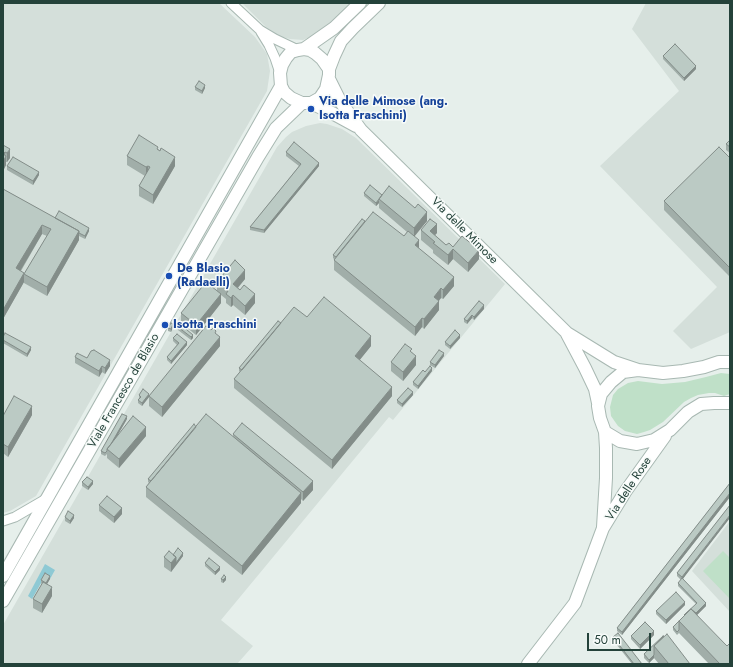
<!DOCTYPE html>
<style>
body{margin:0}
#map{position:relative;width:733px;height:667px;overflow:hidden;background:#e6efeb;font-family:Jost,sans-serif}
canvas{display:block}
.frame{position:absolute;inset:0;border:4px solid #24423a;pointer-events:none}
.scale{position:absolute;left:587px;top:633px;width:64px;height:18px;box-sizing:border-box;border:2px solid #24423a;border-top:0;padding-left:5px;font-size:12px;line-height:14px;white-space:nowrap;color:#24423a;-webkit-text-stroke:3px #f7fbf9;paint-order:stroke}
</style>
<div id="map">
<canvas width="733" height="667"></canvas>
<div class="frame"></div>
<div class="scale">50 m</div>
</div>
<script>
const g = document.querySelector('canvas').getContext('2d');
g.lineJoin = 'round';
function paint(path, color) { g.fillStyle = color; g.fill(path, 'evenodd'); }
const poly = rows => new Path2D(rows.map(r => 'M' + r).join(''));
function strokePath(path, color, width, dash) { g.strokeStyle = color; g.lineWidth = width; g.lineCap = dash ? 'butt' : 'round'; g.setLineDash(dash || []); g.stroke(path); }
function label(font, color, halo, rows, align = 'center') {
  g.font = font + ' Jost,sans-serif'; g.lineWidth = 3; g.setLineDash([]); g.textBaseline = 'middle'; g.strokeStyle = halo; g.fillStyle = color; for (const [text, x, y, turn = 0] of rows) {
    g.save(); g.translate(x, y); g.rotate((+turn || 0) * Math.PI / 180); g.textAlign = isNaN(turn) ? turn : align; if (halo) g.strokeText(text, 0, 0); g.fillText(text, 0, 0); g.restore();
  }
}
const built = poly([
 [3,3,219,3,255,37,267,54,270,71,267,91,36,496,10,511,3,513],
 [242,3,354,3,332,23,317,34,303,40,290,39,279,36,266,27],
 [646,3,730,3,730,332,691,349,673,331,717,287,600,166,679,91,632,29],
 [320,123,327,124,342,129,356,138,505,284,393,420,389,417,221,620,253,646,237,664,3,664,3,625,277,147,286,137,292,132,306,126],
 [730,521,730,612,692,571]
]);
const green = poly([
 [721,373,730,374,730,394,724,396,715,393,709,393,698,395,691,398,684,402,663,422,650,430,644,432,637,434,625,431,618,426,611,416,610,407,613,395,618,389,628,383,638,381,662,384,685,382,706,377],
 [723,551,730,558,730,599,703,571]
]);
const water = poly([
 [45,564,55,570,50,579,45,576,32,599,28,596]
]);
const minor = poly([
 [231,3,260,30,275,39,298,50],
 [261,32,269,45,275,58,280,73],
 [3,521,15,517,46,499]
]);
const tertiary = poly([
 [304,49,310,50,315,53,322,59,329,69,329,75,326,89,320,98,311,103,302,103,291,98,284,92,281,86,280,73,282,65,286,58,291,52,298,50,304,49],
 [304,49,334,28,360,3],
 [329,69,334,56,341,41,353,28,379,3],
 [329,79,340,101,361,130,567,333,614,362,638,370],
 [311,103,334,114,356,126],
 [567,334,585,368,595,389,598,403],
 [730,362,719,362,704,367,683,371,663,373,638,370,623,372,611,382,601,394,598,406,600,418,605,432,620,441,637,444,654,440,670,430,688,412,701,404,714,403,730,403],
 [603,527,606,478,606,448,605,432],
 [3,576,281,86],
 [3,601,258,157,276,128,302,103],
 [528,664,575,603,603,528,625,492,665,436]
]);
const wall = poly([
 [663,56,696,69,684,81,663,59],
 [195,87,205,88,202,94,195,90],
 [730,140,730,153,726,150,726,144],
 [3,145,10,158,7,162,6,162,6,165,4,169,3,168],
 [158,149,175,166,153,204,139,196,139,186,145,176,127,165,127,156],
 [286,152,319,166,264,233,250,230,250,227,299,166,286,156],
 [730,158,730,275,729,276,664,210,664,201],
 [7,166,39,175,33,185,7,170],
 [3,189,55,218,89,231,85,239,79,236,79,240,47,296,24,283,24,274,47,236,42,234,21,271,24,282,3,319],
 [364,193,382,195,427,221,414,236,419,249,454,286,443,299,441,298,439,301,439,310,424,329,422,327,415,336,334,270,334,259,333,258,333,255,365,221,404,236,407,232,379,208,379,203,376,206,364,196],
 [421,230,437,233,435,235,446,245,453,247,479,259,468,272,453,259,448,265,433,253,433,250,421,240],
 [245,279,238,288,255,303,245,315,233,305,231,307,226,303,226,299,221,295,221,303,196,335,181,323,181,313,217,290,217,282],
 [484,309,474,320,472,318,467,324,464,322,464,319],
 [307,317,371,346,359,360,392,396,332,469,234,388,234,379,240,372,239,371,239,368,281,323],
 [173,327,171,332,168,331,168,328],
 [178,327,193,338,191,340,178,330],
 [216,334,220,346,162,417,149,406,149,397,142,406,138,403,138,400,139,398,139,395,149,396],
 [3,337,31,350,27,357,3,343],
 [173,338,187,345,171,364,167,360,167,357,177,345,173,341],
 [460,338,450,349,445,345,445,342],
 [412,352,416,365,403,381,391,371,391,362],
 [444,356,435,368,430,365,430,362],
 [75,357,87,358,110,366,105,374,102,372,99,377,75,363],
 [432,371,418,389,413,385,413,382,425,372],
 [413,395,402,407,397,403,397,400],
 [32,415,8,457,3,453,3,416],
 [127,419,117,436,146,436,119,468,107,458,107,454,105,456,101,454,101,451],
 [196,427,233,437,233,434,313,490,303,501,301,499,301,503,242,575,146,497,146,487,149,483,148,482,148,479],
 [82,482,93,484,88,490,82,486],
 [730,483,730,497,622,635,617,631,617,628],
 [99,505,122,514,114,523,99,511],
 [730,505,683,579,706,606,697,615,730,664,709,664,679,633,677,635,673,630,673,627,696,604,678,586,678,583,681,580,677,576,677,573],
 [65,517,74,518,70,524,65,521],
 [173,555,183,556,171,572,164,567,164,557],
 [205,563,220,570,215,575,205,566],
 [50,579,46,584,52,596,42,613,33,608,33,599,42,584,41,583,41,580],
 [221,579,226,580,223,583,221,582],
 [685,605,666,624,656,614,656,611],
 [654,635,640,649,631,639,631,636],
 [663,636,690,664,659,664,654,658,649,663,644,658,644,654],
 [613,637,642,664,632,664,613,640]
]);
const shadedWall = poly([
 [696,66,696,69,684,81,684,78],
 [205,85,205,88,202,94,202,91],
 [10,149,10,158,7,162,7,153],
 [5,152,5,158,6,156,6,165,4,169,3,154],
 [175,157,175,166,153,204,153,195],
 [319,163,319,166,264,233,264,230],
 [148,166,148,175,146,177,146,167],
 [39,172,39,175,33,185,33,181],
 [379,200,379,203,376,206,376,203],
 [427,212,427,221,414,237,414,228],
 [437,224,437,233,431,239,430,231],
 [42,225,42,234,16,278,16,268],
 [89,228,89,231,85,239,85,236],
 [79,231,79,240,47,296,47,287],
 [419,240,419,249,415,245],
 [453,249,453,259,448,265,448,255],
 [479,250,479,259,468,272,468,263],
 [730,266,730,275,729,276,729,267],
 [245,270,245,279,233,293,233,284],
 [24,273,24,282,3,319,3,310],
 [454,277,454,286,443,299,443,290],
 [441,288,441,298,434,306,434,297],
 [221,294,221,303,196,335,196,325],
 [255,294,255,303,245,315,245,306],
 [233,295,233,305,231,307,231,298],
 [439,301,439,310,424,329,424,319],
 [484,305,484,309,474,320,474,317],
 [472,315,472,318,467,324,467,321],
 [422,318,422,327,415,336,415,327],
 [173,324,173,327,171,332,171,329],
 [193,335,193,338,191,340,191,337],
 [460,335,460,338,450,349,450,346],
 [371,336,371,346,355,366,355,356],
 [220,337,220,346,162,417,162,407],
 [187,342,187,345,171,364,171,361],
 [31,347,31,350,27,357,27,354],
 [444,353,444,356,435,368,435,365],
 [416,356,416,365,403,381,403,372],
 [110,360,110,366,105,374,105,368],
 [102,366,102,372,99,377,99,371],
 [432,368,432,371,418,389,418,386],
 [392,387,392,396,332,469,332,460],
 [413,392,413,395,402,407,402,404],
 [149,394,149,397,142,406,142,403],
 [32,406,32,415,8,457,8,447],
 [127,416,127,419,109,450,108,449],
 [146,427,146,436,119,468,119,459],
 [93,481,93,484,88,490,88,487],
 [313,481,313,490,303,501,303,492],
 [301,493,301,503,242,575,242,566],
 [730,493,730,497,622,635,622,632],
 [122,508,122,514,114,523,114,517],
 [74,515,74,518,70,524,70,521],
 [730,515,730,518,682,580,682,577],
 [183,553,183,556,171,572,171,563,176,557],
 [220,567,220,570,215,575,215,572],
 [50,576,50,579,46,586,46,583],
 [226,577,226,580,223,583,223,580],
 [52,587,52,596,42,613,42,604],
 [685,602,685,605,666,624,666,620],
 [706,603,706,606,685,627,683,625],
 [654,631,654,635,640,649,640,645],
 [654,655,654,658,649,663,649,660]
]);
const building = poly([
 [675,44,696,66,684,78,663,56,675,44],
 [199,81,205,85,202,91,195,87,199,81],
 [139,135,158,147,157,149,160,151,161,148,175,157,153,195,139,186,150,167,148,166,146,167,127,156,139,135],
 [730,140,730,147,726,144,730,140],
 [294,142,319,163,264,230,250,227,301,164,286,152,294,142],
 [3,145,10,149,7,153,5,152,3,154,6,156,4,160,3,159,3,145],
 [719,147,730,158,730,266,729,267,664,201,719,147],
 [13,157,39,172,33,181,7,166,13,157],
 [370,185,382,195,376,203,364,193,370,185],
 [389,186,415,208,418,204,427,212,414,228,379,199,389,186],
 [3,189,79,231,47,287,24,274,51,229,42,225,16,268,24,273,3,310,3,189],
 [59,211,89,228,85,236,79,233,79,231,55,218,59,211],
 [373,212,404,236,408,231,419,240,415,245,454,277,443,290,441,288,434,297,439,301,424,319,422,318,415,327,334,260,373,212],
 [362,219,365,221,336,257,333,255,362,219],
 [430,219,437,224,430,231,446,245,449,243,453,247,462,236,479,250,468,263,453,249,448,255,433,243,435,242,421,230,430,219],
 [235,260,245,270,233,284,240,290,244,285,255,294,245,306,233,295,231,298,226,294,228,291,217,282,235,260],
 [206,282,221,294,196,325,181,313,206,282],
 [324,297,371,336,355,356,392,387,332,460,234,379,294,307,307,317,324,297],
 [479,301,484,305,474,317,472,315,467,321,464,319,479,301],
 [278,321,281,323,242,370,239,368,278,321],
 [171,323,173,324,171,329,168,328,171,323],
 [180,324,193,335,191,337,178,327,180,324],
 [206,326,211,330,213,328,216,331,215,333,220,337,162,407,149,396,206,326],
 [455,330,460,335,450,346,445,342,455,330],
 [5,333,31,347,27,354,3,340,3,337,5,333],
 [177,334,187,342,171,361,167,357,179,343,173,338,177,334],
 [405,344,412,349,410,351,416,356,403,372,391,362,405,344],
 [94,350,110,360,105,368,102,366,99,371,75,357,77,353,87,358,91,351,94,350],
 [439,350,444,353,435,365,430,362,439,350],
 [430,366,432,368,418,386,413,382,423,370,425,372,430,366],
 [408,388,413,392,402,404,397,400,408,388],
 [143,389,149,394,142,403,138,400,141,397,139,395,143,389],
 [14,396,32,406,8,447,3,444,3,416,14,396],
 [122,414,127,416,111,444,107,449,107,451,105,453,101,451,122,414],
 [206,414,301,493,242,566,146,487,206,414],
 [133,416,146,427,119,459,107,449,133,416],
 [242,423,313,481,303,492,233,434,242,423],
 [194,424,196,427,151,481,148,479,194,424],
 [87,477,93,481,88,487,82,482,87,477],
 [730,483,730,493,622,632,617,628,730,483],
 [107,496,122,508,114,517,99,505,107,496],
 [730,505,730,515,682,577,677,573,730,505],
 [68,511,74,515,70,521,65,517,68,511],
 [178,548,183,553,176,563,176,557,173,555,178,548],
 [169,551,176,557,171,563,164,557,169,551],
 [209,558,220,567,215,572,205,563,209,558],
 [45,573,50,576,46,583,41,580,45,573],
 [224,575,226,577,223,580,221,579,224,575],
 [682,578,706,603,696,613,691,609,684,615,697,603,678,583,682,578],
 [43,582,52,587,42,604,33,599,43,582],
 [676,592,685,602,666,620,656,611,676,592],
 [691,609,727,646,730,643,730,664,720,664,679,621,691,609],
 [679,621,679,630,677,632,673,627,679,621],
 [645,622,654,631,640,645,631,636,645,622],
 [618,633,642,664,634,664,613,637,618,633],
 [667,634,690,664,669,664,654,646,667,634],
 [663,636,664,636,654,646,654,655,649,660,644,654,663,636]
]);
const markers = [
 [311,109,4,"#1a4fb4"],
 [169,276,4,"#1a4fb4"],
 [165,325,4,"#1a4fb4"]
];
const transitNames = [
 ["Via delle Mimose (ang.",319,102],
 ["Isotta Fraschini)",319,116],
 ["De Blasio",177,269],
 ["(Radaelli)",177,283],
 ["Isotta Fraschini",173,325]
];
const streetNames = [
 ["Via delle Mimose",464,231,45],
 ["Viale Francesco de Blasio",124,391,-60],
 ["Via delle Rose",629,489,-57]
];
paint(built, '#d4dfda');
paint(green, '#bfe0c8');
paint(water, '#8ec9d4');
strokePath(minor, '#a8b8b2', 11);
strokePath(tertiary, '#a8b8b2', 14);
strokePath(minor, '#fff', 9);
strokePath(tertiary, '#fff', 12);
paint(wall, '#a1aea9');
paint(shadedWall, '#838d89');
paint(building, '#bbcac4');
strokePath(building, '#838d89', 1);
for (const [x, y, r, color] of markers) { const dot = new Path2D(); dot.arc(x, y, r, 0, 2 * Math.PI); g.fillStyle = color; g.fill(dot); strokePath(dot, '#f7fbf9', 1.5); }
label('bold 12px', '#164399', '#f7fbf9', transitNames, 'left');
label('12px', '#24423a', '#f7fbf9', streetNames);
</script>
